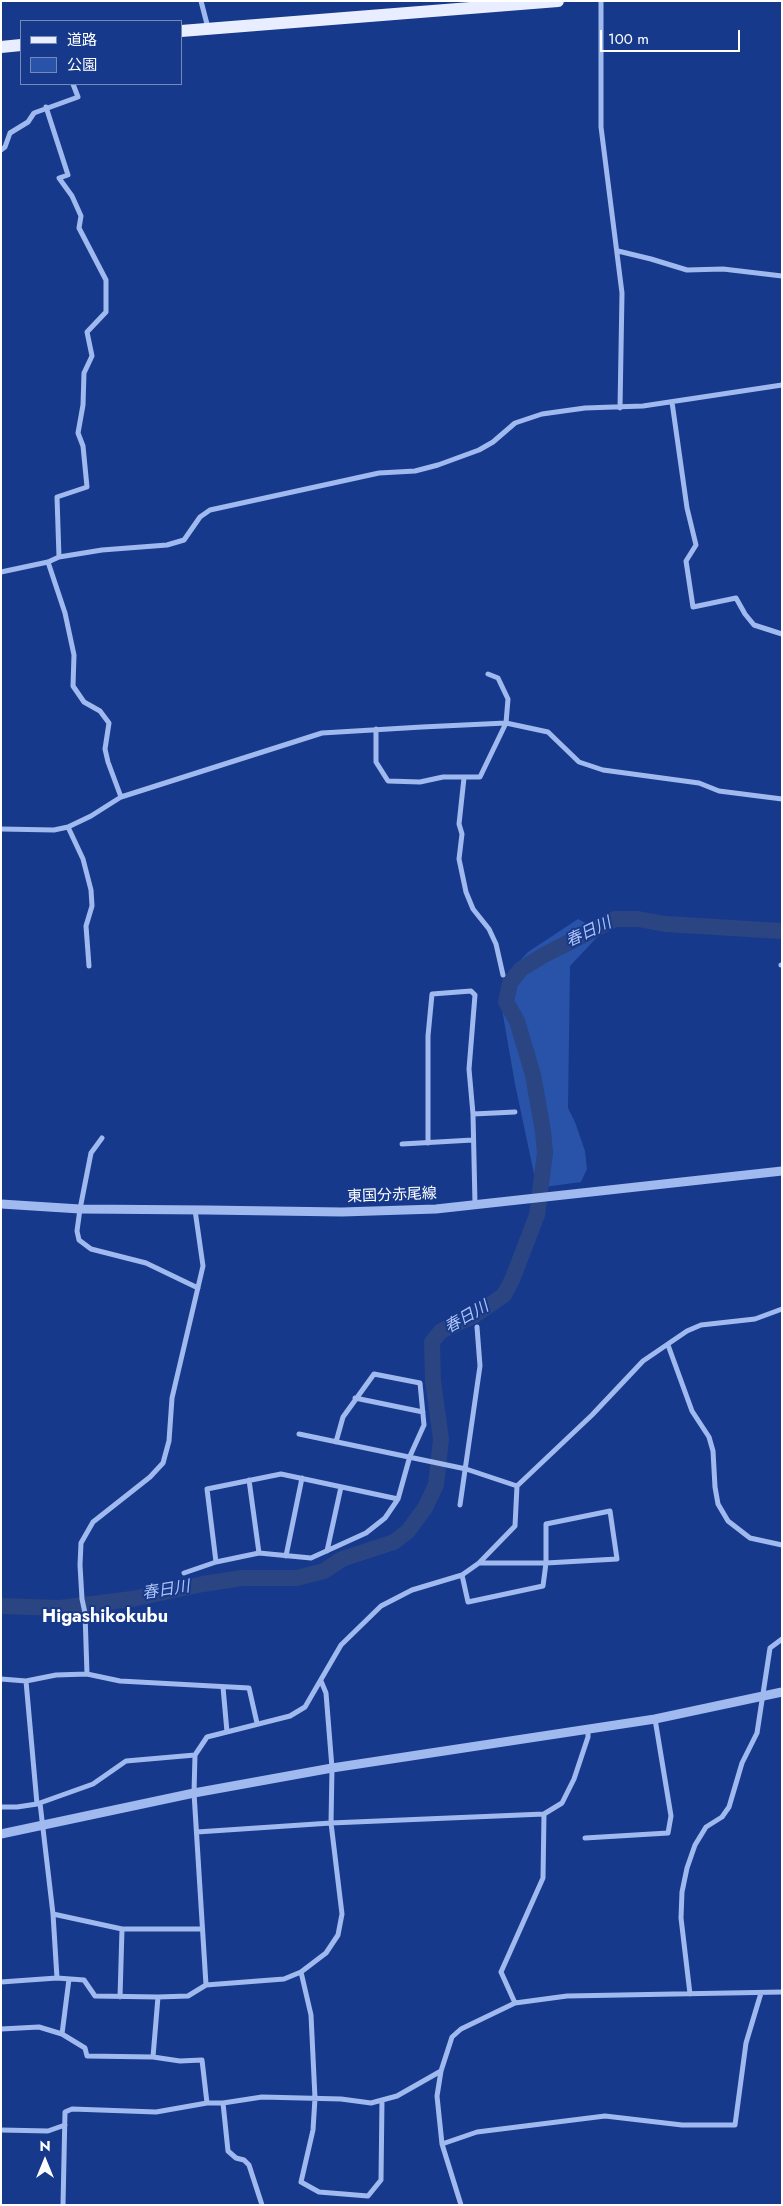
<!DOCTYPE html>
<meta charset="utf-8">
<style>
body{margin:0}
#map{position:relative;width:783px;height:2206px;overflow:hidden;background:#17398b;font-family:Jost,"Noto Sans JP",sans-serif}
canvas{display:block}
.frame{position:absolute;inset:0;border:2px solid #fff;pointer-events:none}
.legend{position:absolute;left:20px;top:20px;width:162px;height:65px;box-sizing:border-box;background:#17398b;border:1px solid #7488b9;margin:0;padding:6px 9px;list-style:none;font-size:15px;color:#fff}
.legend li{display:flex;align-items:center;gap:10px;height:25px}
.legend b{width:25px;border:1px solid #7488b9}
.north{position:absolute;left:20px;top:2136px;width:50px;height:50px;-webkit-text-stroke:4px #17398b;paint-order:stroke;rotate:0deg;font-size:14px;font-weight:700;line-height:20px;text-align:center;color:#fff}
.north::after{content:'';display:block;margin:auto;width:18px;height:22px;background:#fff;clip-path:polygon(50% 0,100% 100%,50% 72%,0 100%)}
.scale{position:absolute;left:600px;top:30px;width:140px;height:22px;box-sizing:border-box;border:2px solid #fff;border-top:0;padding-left:6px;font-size:15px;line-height:18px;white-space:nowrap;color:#fff;-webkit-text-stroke:4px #17398b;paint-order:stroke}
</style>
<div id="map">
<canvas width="783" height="2206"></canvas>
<div class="frame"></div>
<ul class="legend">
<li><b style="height:6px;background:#e8edff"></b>道路</li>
<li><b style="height:14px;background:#2952a9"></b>公園</li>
</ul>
<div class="north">N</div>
<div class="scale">100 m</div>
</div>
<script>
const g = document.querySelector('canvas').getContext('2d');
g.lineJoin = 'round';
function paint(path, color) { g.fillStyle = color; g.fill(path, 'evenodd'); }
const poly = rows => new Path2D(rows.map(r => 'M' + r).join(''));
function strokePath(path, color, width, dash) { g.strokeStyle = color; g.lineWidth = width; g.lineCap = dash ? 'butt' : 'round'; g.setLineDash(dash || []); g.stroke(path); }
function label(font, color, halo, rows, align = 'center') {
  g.font = font + ' Jost,"Noto Sans JP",sans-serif'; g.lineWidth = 4; g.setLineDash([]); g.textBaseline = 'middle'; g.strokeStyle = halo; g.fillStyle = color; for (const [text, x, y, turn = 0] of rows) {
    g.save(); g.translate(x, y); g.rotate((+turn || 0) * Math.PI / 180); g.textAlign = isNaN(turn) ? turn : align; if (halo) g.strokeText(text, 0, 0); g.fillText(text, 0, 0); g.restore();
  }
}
const green = poly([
 [578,919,602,932,570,966,568,1108,575,1122,585,1151,587,1169,581,1182,537,1188,515,1084,500,998,502,985,511,970,528,952]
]);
const river = poly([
 [1,1606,60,1608,132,1599,203,1584,242,1578,297,1578,324,1571,342,1559,394,1542,408,1531,425,1508,436,1485,441,1439,433,1381,432,1342,441,1331,475,1315,504,1295,512,1280,537,1215,545,1153,543,1131,533,1075,517,1021,506,1002,510,983,521,969,544,955,615,919,638,919,665,924,782,931]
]);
const minor = poly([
 [201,1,208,28],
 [601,1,601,127,622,293,620,408],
 [46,107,68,175,59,178,72,196,81,216,79,228,106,280,106,312,87,332,92,356,84,373,83,405,78,433,83,446,87,487,57,497,59,557],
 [1,150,5,147,10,133,28,122,34,113,78,97,73,84],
 [618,251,651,259,687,270,723,269,782,276],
 [672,402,687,508,696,545,686,561,693,607,736,598,745,614,754,625,782,634],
 [48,562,65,613,74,655,73,686,84,702,100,711,109,723,105,749,108,762,121,797],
 [1,572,48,562,59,557,102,550,167,545,184,540,200,517,210,510,379,473,415,471,438,465,479,450,493,442,515,423,542,414,585,408,643,406,782,385],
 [376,729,376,762,388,781,420,782,443,777,480,777,506,723,508,699,498,678,488,674],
 [464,778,459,824,462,834,459,859,466,892,473,909,489,929,496,944,503,975],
 [68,827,83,859,91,890,92,906,86,926,89,966],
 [1,829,54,830,68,827,91,816,121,797,322,733,422,727,506,723,548,732,579,762,603,770,699,783,719,791,782,799],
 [781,965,782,965],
 [473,1114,515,1112],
 [102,1138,91,1153,80,1209,77,1231,79,1240,91,1249,146,1263,198,1288],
 [428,1143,428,1036,432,994,471,991,475,995,469,1069,473,1114,475,1204],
 [402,1144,473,1140],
 [668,1345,692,1411,709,1437,713,1451,715,1487,718,1504,728,1521,750,1538,782,1545],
 [355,1398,423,1412],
 [299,1434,466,1469,517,1486],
 [249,1480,259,1553],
 [460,1505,480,1366,477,1327],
 [327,1551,341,1487],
 [286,1556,302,1478],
 [216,1562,207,1489,281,1474,398,1499,410,1456,424,1425,420,1383,374,1374,343,1417,336,1442],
 [184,1573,216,1562,259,1553,311,1558,366,1533,385,1518,398,1499],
 [462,1575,468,1602,543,1586,546,1563,546,1524,610,1511,617,1559,546,1563,479,1563],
 [87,1674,85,1613,82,1599,80,1565,81,1543,93,1522,150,1477,163,1463,169,1441,172,1398,203,1266,195,1210],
 [1,1679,26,1681,56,1675,87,1674,120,1681,249,1688,257,1723],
 [26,1681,37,1804],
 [223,1687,227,1732],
 [40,1803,53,1914,122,1929,202,1929],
 [1,1807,17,1807,37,1804,93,1784,126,1761,195,1755],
 [197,1832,331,1823,544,1814,562,1803,574,1779,588,1737,588,1728],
 [585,1838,668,1833,671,1816,655,1719],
 [53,1914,57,1978],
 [301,1972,311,2015,315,2098,313,2130,301,2182,319,2192,368,2196,381,2180,382,2100],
 [1,1982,57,1978,84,1980,95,1996,158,1997],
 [206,1985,194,1793,195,1755,207,1737,290,1716,305,1707,341,1645,381,1606,412,1590,462,1575,479,1563,515,1526,517,1486,592,1415,643,1361,687,1331,701,1325,755,1319,782,1309],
 [690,1994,681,1918,682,1892,687,1868,695,1845,706,1827,722,1817,729,1807,742,1763,757,1733,770,1648,782,1639],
 [120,1997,122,1929],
 [515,2003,501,1972,543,1878,544,1814],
 [1,2029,39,2027,62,2034,85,2048,87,2056,153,2057,180,2061,202,2060,207,2103],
 [62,2034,69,1979],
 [153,2057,158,1997,188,1996,206,1985,284,1979,301,1972,326,1953,338,1935,342,1914,331,1823,332,1768,326,1693,321,1681],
 [223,2103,228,2151,236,2158,244,2160,249,2165,262,2205],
 [1,2130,48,2131,65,2125],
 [442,2144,477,2132,605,2116,682,2125,735,2125,746,2043,761,1993],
 [63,2205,65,2112,72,2109,156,2112,207,2103,223,2103,262,2097,341,2099,371,2103,397,2096,441,2071],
 [461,2205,442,2144,437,2096,441,2071,452,2037,461,2029,515,2003,567,1996,782,1992]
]);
const tertiary = poly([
 [1,1204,80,1209,207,1210,342,1212,436,1209,782,1171],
 [1,1834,194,1793,332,1768,655,1719,782,1692]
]);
const primary = poly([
 [181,31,558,1],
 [1,47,21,45]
]);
const streetNames = [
 ["東国分赤尾線",392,1196,-2]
];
const waterNames = [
 ["春日川",589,933,-25],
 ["春日川",467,1318,-30],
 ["春日川",166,1591,-9]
];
const quarterNames = [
 ["Higashikokubu",105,1618]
];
paint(green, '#2952a9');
strokePath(river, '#2b4482', 16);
strokePath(minor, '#a0b9ef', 5);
strokePath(tertiary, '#a0b9ef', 9);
strokePath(primary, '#e8edff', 12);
label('15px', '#fff', '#17398b', streetNames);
label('italic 16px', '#acc3f6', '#17398b', waterNames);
label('bold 18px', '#fff', '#17398b', quarterNames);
</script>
